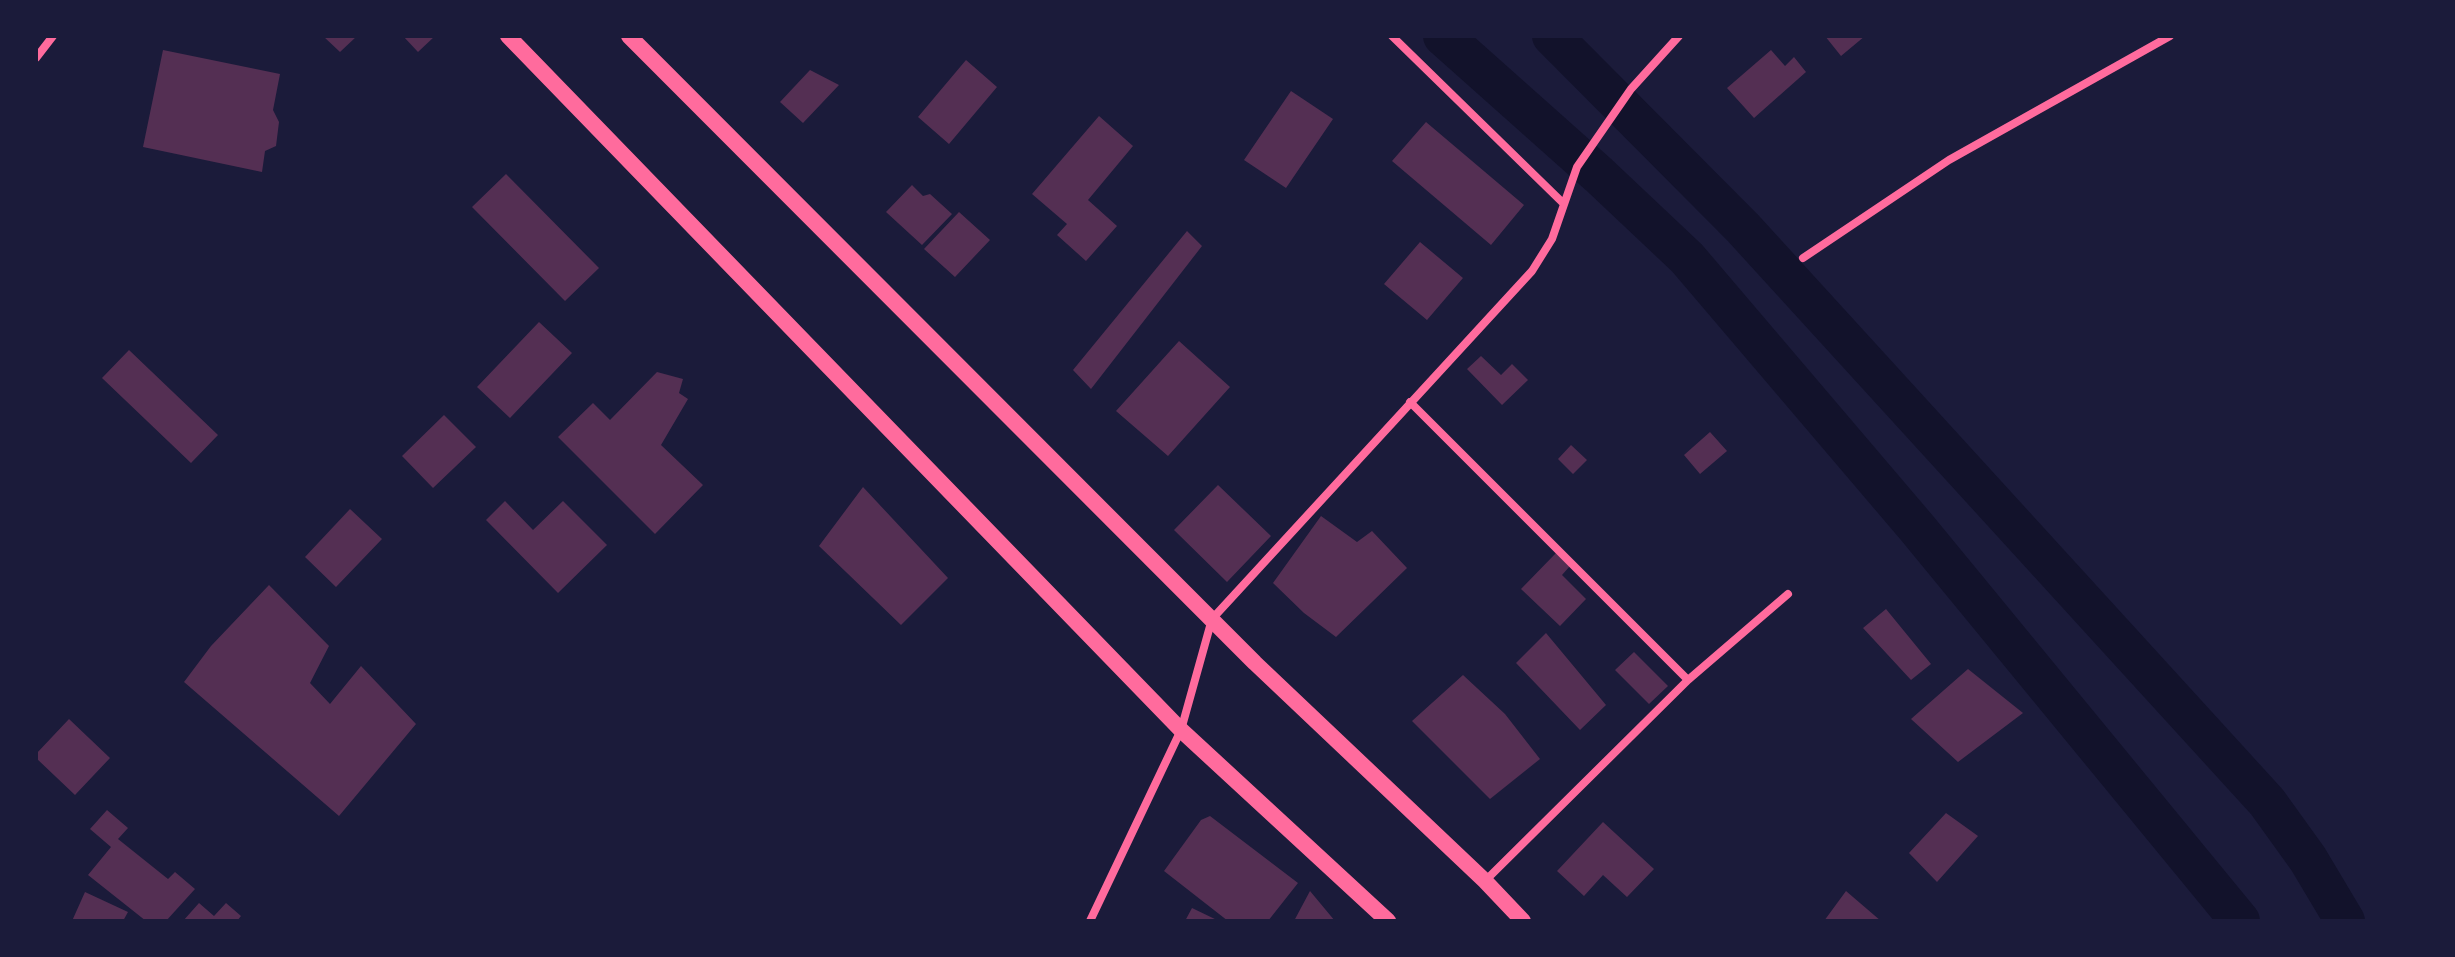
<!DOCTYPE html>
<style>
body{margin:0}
#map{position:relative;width:2455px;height:957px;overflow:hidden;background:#1b1b3a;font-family:Roboto,sans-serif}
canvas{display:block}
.frame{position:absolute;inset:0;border:38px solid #1b1b3a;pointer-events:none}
</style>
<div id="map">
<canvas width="2455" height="957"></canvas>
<div class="frame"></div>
</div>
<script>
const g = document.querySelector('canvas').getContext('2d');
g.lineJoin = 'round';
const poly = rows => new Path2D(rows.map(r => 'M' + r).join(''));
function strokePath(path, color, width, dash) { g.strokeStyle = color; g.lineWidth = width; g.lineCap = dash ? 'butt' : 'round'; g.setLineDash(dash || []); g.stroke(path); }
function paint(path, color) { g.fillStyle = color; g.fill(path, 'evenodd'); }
const canal = poly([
 [1443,36,1599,175,1687,258,1917,528,2240,921],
 [1552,36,1743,228,2267,802,2308,859,2345,921]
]);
const building = poly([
 [323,36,357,36,340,52],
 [403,36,435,36,418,52],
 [1825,36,1865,36,1841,56],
 [163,50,280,74,273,110,279,122,276,146,265,151,262,172,143,147],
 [1771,50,1785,66,1794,57,1806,72,1754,118,1727,88],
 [966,60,997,87,949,144,918,117],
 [810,70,839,85,803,123,780,102],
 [1291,91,1333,119,1286,188,1244,160],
 [1099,116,1133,146,1088,200,1117,226,1086,261,1057,235,1067,224,1032,194],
 [1426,122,1524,205,1491,245,1392,161],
 [506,174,599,268,565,301,472,207],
 [912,185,923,196,930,194,952,214,922,245,886,212],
 [959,212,990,240,955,277,924,249],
 [1187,231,1202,246,1091,389,1073,370],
 [1420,242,1463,278,1427,320,1384,284],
 [539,322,572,353,510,418,477,387],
 [1179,341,1230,387,1168,456,1116,411],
 [129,350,218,435,191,463,102,378],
 [1481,356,1501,375,1512,364,1528,380,1502,405,1467,369],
 [657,372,683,379,679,393,688,399,661,445,703,485,655,534,558,437,593,403,610,420],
 [444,415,476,447,433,488,402,456],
 [1710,432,1727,451,1700,474,1684,455],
 [1571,445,1587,460,1573,474,1558,459],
 [1218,485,1271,536,1227,582,1174,530],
 [863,487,948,578,901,625,819,546],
 [505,501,533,530,563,501,607,545,558,593,486,520],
 [350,509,382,539,336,587,305,557],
 [1321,516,1357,542,1372,531,1407,568,1336,637,1304,613,1273,583],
 [1556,553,1570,566,1562,575,1586,599,1560,626,1521,589],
 [269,585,329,646,310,683,330,704,361,666,416,724,339,816,184,682,211,646],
 [1886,609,1931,664,1911,680,1863,628],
 [1546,633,1606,705,1580,730,1516,663],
 [1634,652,1668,686,1649,704,1615,670],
 [1968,669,2023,713,1958,762,1911,719],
 [1463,675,1505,714,1540,759,1490,799,1412,721],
 [69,719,110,758,75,795,36,758,36,754],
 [107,810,128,828,118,839,168,879,175,872,195,889,166,921,146,921,88,875,111,847,90,829],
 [1946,813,1978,836,1937,882,1909,853],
 [1210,816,1298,883,1268,921,1228,921,1164,871,1201,820],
 [1603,822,1654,869,1627,897,1603,875,1584,896,1557,871],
 [1310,891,1335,921,1294,921],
 [1846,891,1881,921,1824,921],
 [85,892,128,912,123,921,72,921],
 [199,903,214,916,226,903,241,916,237,921,183,921],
 [1192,908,1219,921,1185,921]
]);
const minor = poly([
 [1392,36,1563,203],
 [36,58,53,36],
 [1803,258,1949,160,2170,36],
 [1410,402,1688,680],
 [1485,881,1688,680,1788,594],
 [1090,921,1181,730,1212,619,1532,271,1552,239,1577,167,1631,89,1679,36]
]);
const secondary = poly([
 [508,36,1181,730,1388,921],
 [629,36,1255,663,1485,881,1523,921]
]);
strokePath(canal, '#12122b', 40);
paint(building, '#542f53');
strokePath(minor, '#ff6b9d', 8);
strokePath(secondary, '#ff6b9d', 16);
</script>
